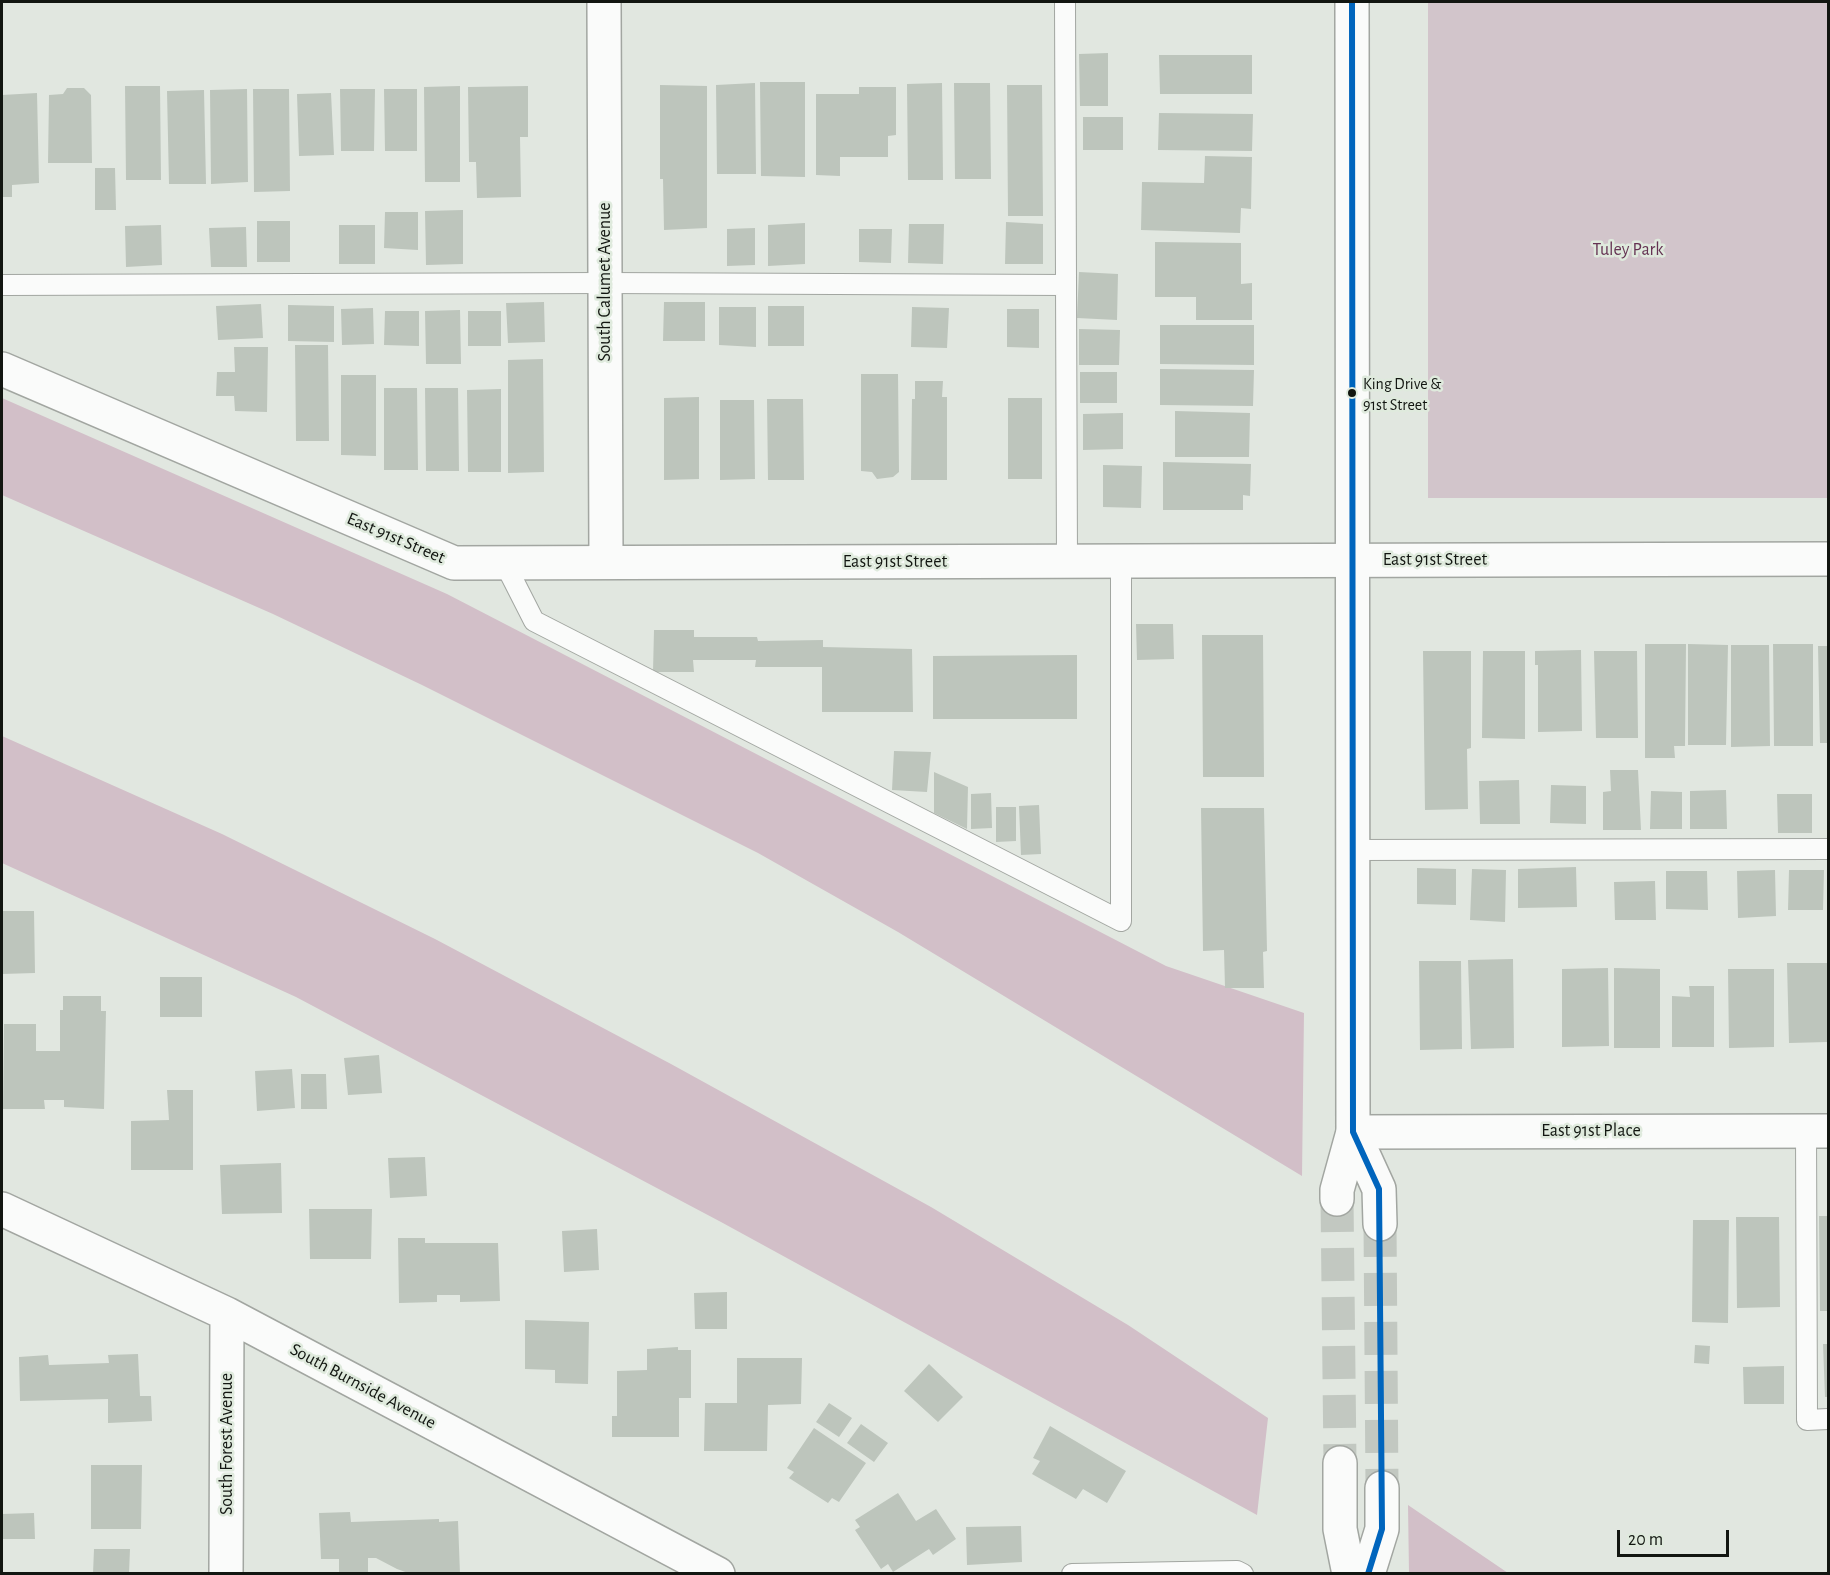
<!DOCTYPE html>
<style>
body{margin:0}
#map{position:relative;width:1830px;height:1575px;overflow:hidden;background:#e1e7e0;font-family:"Alegreya Sans",sans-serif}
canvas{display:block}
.frame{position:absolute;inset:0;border:3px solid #121611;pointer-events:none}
.scale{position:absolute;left:1617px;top:1530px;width:112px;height:27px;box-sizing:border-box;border:3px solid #121611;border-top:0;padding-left:8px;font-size:18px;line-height:21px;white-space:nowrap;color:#121611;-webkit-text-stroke:4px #dfeadd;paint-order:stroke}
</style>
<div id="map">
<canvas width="1830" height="1575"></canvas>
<div class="frame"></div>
<div class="scale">20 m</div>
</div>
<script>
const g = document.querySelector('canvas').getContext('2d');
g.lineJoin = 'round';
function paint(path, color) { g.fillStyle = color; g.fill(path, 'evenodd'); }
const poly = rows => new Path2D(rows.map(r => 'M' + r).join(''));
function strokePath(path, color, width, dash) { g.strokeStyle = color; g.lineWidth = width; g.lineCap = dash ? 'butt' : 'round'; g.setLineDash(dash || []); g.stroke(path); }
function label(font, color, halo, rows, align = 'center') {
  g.font = font + ' "Alegreya Sans",sans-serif'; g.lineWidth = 5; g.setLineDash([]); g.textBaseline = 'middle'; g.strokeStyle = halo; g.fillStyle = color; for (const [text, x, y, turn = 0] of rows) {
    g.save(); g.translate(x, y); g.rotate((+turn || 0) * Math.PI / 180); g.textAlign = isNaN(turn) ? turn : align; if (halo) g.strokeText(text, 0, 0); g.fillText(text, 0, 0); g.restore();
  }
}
const green = poly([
 [1428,2,1828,2,1828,498,1428,498]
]);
const forest = poly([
 [2,398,447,594,1166,966,1304,1013,1302,1176,898,932,758,853,422,685,273,614,2,495],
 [2,736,222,834,435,939,671,1064,931,1207,1128,1325,1268,1418,1257,1515,721,1222,296,997,2,863],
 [1408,1505,1508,1573,1409,1573]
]);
const building = poly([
 [1108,53,1108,106,1080,106,1079,54],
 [1159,55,1252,55,1252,94,1160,94],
 [760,82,805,82,805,177,761,176],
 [755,83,756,174,717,174,716,85],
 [942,83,943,180,908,180,907,84],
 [954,83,990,83,991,179,955,179],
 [660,85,707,86,707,228,664,230,663,179,660,179],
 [1007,85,1042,85,1043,216,1008,216],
 [125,86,160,86,161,180,126,180],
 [460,86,460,182,425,182,424,87],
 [528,86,528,137,520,137,521,197,477,198,476,162,469,162,468,87],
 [859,87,896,87,896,135,888,136,888,157,840,157,840,176,816,175,816,94,859,94],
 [67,88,84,88,91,95,92,163,48,163,49,95,63,94],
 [247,89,248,182,211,184,210,90],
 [253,89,289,89,290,191,254,192],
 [340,89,375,89,374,151,341,151],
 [384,89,417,89,417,151,385,151],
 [204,90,206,184,169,184,167,91],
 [37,93,39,183,12,185,12,197,2,197,2,95],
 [331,93,334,155,299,156,297,94],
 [1159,113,1253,114,1252,151,1158,150],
 [1083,117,1123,117,1123,150,1083,150],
 [1205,156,1252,157,1251,209,1241,208,1240,233,1141,230,1142,182,1204,183],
 [95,168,115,168,116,210,95,210],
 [463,210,463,264,426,265,425,211],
 [385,212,418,212,418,250,384,248],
 [257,221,290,221,290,262,257,262],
 [1006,222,1043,224,1043,264,1005,264],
 [805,223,805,264,768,266,768,225],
 [909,224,944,224,943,264,908,263],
 [161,225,162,265,126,267,125,226],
 [339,225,375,225,375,264,339,264],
 [246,227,247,267,211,267,209,228],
 [755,228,755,265,727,266,727,229],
 [859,229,892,229,891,263,859,262],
 [1155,242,1241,243,1241,284,1252,283,1252,320,1196,320,1196,297,1155,297],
 [1079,272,1118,274,1117,320,1077,318],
 [544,302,545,342,508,343,506,303],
 [664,302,705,302,705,341,663,341],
 [261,304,263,338,218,340,216,306],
 [288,305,334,306,334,342,288,341],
 [768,306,804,306,804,346,768,346],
 [719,307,756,307,756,347,719,345],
 [912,307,949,308,947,348,911,347],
 [373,308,374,344,342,345,341,309],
 [1007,309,1039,309,1039,348,1007,347],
 [460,310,461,364,426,364,425,311],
 [385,311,419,311,419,346,384,345],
 [468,311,501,311,501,346,468,346],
 [1160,325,1254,325,1254,365,1160,364],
 [1079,329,1120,330,1119,365,1079,365],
 [295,345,328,345,329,441,296,441],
 [234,347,268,347,267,412,235,411,234,396,216,396,217,372,235,372],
 [543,359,544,472,508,473,508,360],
 [1160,369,1254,370,1253,406,1160,405],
 [1080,372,1117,372,1117,403,1080,403],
 [861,374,898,374,899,472,893,477,877,479,872,472,861,471],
 [341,375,376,375,376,456,341,455],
 [915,381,943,381,942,397,947,397,947,480,911,480,912,399,915,399],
 [384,388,417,388,418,470,384,470],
 [425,388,458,388,459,471,426,471],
 [501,389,501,472,468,472,467,390],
 [699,397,699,479,664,480,664,398],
 [1008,398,1042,398,1042,479,1008,479],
 [767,399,803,399,804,480,768,480],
 [720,400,754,400,755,479,720,480],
 [1175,411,1250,413,1249,457,1175,457],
 [1123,413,1123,449,1083,450,1083,414],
 [1163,462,1251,464,1250,496,1243,495,1243,510,1163,510],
 [1103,465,1142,466,1141,508,1103,507],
 [1136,624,1173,624,1174,659,1137,660],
 [654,630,694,630,694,637,757,637,758,641,823,640,823,647,912,649,913,712,822,712,822,667,755,667,756,660,693,660,694,672,653,672],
 [1202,635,1263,635,1264,777,1203,777],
 [1645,644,1686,644,1685,746,1674,746,1675,758,1645,758],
 [1688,644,1728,645,1726,745,1688,745],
 [1773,644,1813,644,1813,746,1774,746],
 [1731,645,1769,645,1770,746,1731,747],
 [1818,646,1828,646,1828,743,1820,743],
 [1581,650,1582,731,1538,732,1538,665,1535,665,1535,651],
 [1423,651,1471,651,1471,748,1467,749,1468,809,1425,810],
 [1483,651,1525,651,1525,739,1482,738],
 [1594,651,1637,651,1638,738,1596,738],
 [1077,655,1077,719,933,719,933,656],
 [894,751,931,752,927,792,892,790],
 [1610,770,1638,770,1641,830,1603,830,1603,792,1611,791],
 [934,772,968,787,967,829,934,813],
 [1519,780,1520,824,1480,824,1479,781],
 [1551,785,1586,786,1586,824,1550,823],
 [1726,790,1727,829,1690,829,1690,791],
 [1651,791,1682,792,1682,829,1650,829],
 [991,793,992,828,971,829,971,794],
 [1777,794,1812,794,1812,833,1778,833],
 [1039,805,1041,854,1021,855,1019,806],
 [996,807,1016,807,1016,841,996,842],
 [1201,808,1264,808,1267,951,1263,952,1264,988,1225,988,1224,950,1203,951],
 [1576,867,1577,907,1518,908,1518,869],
 [1417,868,1456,869,1456,905,1417,904],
 [1472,869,1506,870,1505,922,1470,920],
 [1775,870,1776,916,1738,918,1737,871],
 [1789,870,1824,870,1823,910,1788,910],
 [1666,871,1707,871,1708,910,1666,909],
 [1655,881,1656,920,1615,920,1614,882],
 [2,911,34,911,35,973,2,974],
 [1513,959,1514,1048,1471,1049,1468,960],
 [1419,961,1461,961,1462,1049,1420,1050],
 [1787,963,1828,963,1828,1042,1789,1043],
 [1608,968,1609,1046,1562,1047,1562,969],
 [1614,968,1660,969,1660,1048,1614,1048],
 [1728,969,1774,969,1774,1047,1729,1048],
 [160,977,202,977,202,1017,160,1017],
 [1689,986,1714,986,1714,1047,1672,1047,1672,996,1690,997],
 [63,996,101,996,101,1011,106,1011,104,1109,64,1107,64,1100,44,1100,45,1109,3,1109,4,1024,36,1024,36,1051,60,1051,60,1010,63,1010],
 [379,1055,382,1093,348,1095,344,1058],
 [292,1069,295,1108,257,1111,255,1071],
 [301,1074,326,1074,327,1109,301,1109],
 [167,1090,193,1090,193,1170,131,1170,131,1121,169,1120],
 [425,1157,427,1196,390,1198,388,1158],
 [281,1163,282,1213,222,1214,220,1165],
 [309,1209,372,1209,371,1259,310,1259],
 [1819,1216,1828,1216,1828,1311,1820,1311],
 [1736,1217,1779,1217,1780,1307,1737,1308],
 [1693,1220,1729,1220,1728,1323,1692,1322],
 [597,1229,599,1270,564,1272,562,1231],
 [398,1238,425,1238,425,1243,498,1243,500,1301,460,1302,460,1295,437,1295,437,1302,399,1303],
 [727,1292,727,1329,695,1329,694,1293],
 [525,1320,589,1322,588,1384,555,1383,555,1370,525,1369],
 [1823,1344,1828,1344,1828,1397,1825,1397],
 [1695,1345,1710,1346,1709,1364,1694,1363],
 [678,1347,678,1350,691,1350,691,1398,679,1398,679,1437,612,1437,612,1416,617,1416,617,1371,647,1370,647,1349],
 [138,1354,140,1396,151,1396,152,1421,108,1423,108,1399,20,1401,19,1357,48,1355,49,1365,109,1363,108,1355],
 [737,1358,802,1358,801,1404,768,1405,767,1451,704,1451,705,1403,737,1403],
 [929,1364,963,1397,938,1422,904,1391],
 [1784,1366,1784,1404,1744,1404,1743,1367],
 [829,1403,852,1418,839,1437,816,1422],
 [861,1424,888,1443,874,1462,847,1443],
 [1050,1426,1126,1471,1107,1503,1083,1489,1076,1499,1032,1474,1040,1461,1033,1458],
 [814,1428,866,1463,839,1502,832,1498,828,1503,789,1478,794,1472,787,1468],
 [91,1465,142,1465,141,1529,91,1529],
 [898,1493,916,1521,936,1509,956,1539,933,1555,929,1549,893,1572,888,1564,881,1569,855,1530,860,1527,855,1520],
 [350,1512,351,1522,439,1519,439,1522,458,1521,460,1574,411,1574,397,1569,376,1558,368,1558,368,1574,339,1574,339,1559,321,1559,319,1513],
 [34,1513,35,1539,2,1539,2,1514],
 [1021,1526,1022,1562,967,1565,966,1527],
 [94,1549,130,1549,129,1574,93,1574]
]);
const secondaryTunnel = poly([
 [1337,1199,1340,1463],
 [1380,1224,1382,1488]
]);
const lane = poly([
 [1065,2,1067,561],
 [2,285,605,283,1066,285],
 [504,562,534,621,1121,921,1121,561],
 [1353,850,1828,849],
 [1806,1131,1807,1420,1828,1419],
 [1072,1574,1237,1571,1243,1574]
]);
const street = poly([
 [604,2,606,562],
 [2,369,454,563,1828,559],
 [1353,1132,1828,1131],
 [2,1209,227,1314,718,1574],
 [226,1574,227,1314]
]);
const secondary = poly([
 [1353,1132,1379,1189,1380,1224],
 [1337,1199,1337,1190,1353,1132,1352,2],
 [1340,1463,1340,1529,1349,1574],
 [1368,1574,1382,1529,1382,1488]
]);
const bus1 = poly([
 [1352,2,1353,1132,1379,1189,1382,1529,1368,1574]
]);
const markers = [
 [1352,393,5,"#121611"]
];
const busNames = [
 ["King Drive &",1363,384],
 ["91st Street",1363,405]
];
const parkNames = [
 ["Tuley Park",1628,250]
];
const streetNames = [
 ["South Calumet Avenue",605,282,-90],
 ["East 91st Street",396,538,23],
 ["East 91st Street",1435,560],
 ["East 91st Street",895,562],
 ["East 91st Place",1591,1131],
 ["South Burnside Avenue",363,1386,28],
 ["South Forest Avenue",227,1444,-90]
];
paint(green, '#d2c5cb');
paint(forest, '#d2bfc8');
paint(building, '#bdc5bc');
strokePath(secondaryTunnel, '#c2c8c1', 33, [33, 16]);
strokePath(lane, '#a2a6a1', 22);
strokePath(street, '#a2a6a1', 36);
strokePath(secondary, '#a2a6a1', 36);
strokePath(lane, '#fafbfa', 20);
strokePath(street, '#fafbfa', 33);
strokePath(secondary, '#fafbfa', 33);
strokePath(bus1, '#0065bd', 6);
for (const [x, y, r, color] of markers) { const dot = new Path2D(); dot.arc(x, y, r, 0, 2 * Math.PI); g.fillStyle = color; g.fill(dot); strokePath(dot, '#dfeadd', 2); }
label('16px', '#121611', '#dfeadd', busNames, 'left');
label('18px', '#653353', '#dfeadd', parkNames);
label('18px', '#121611', '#dfeadd', streetNames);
</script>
